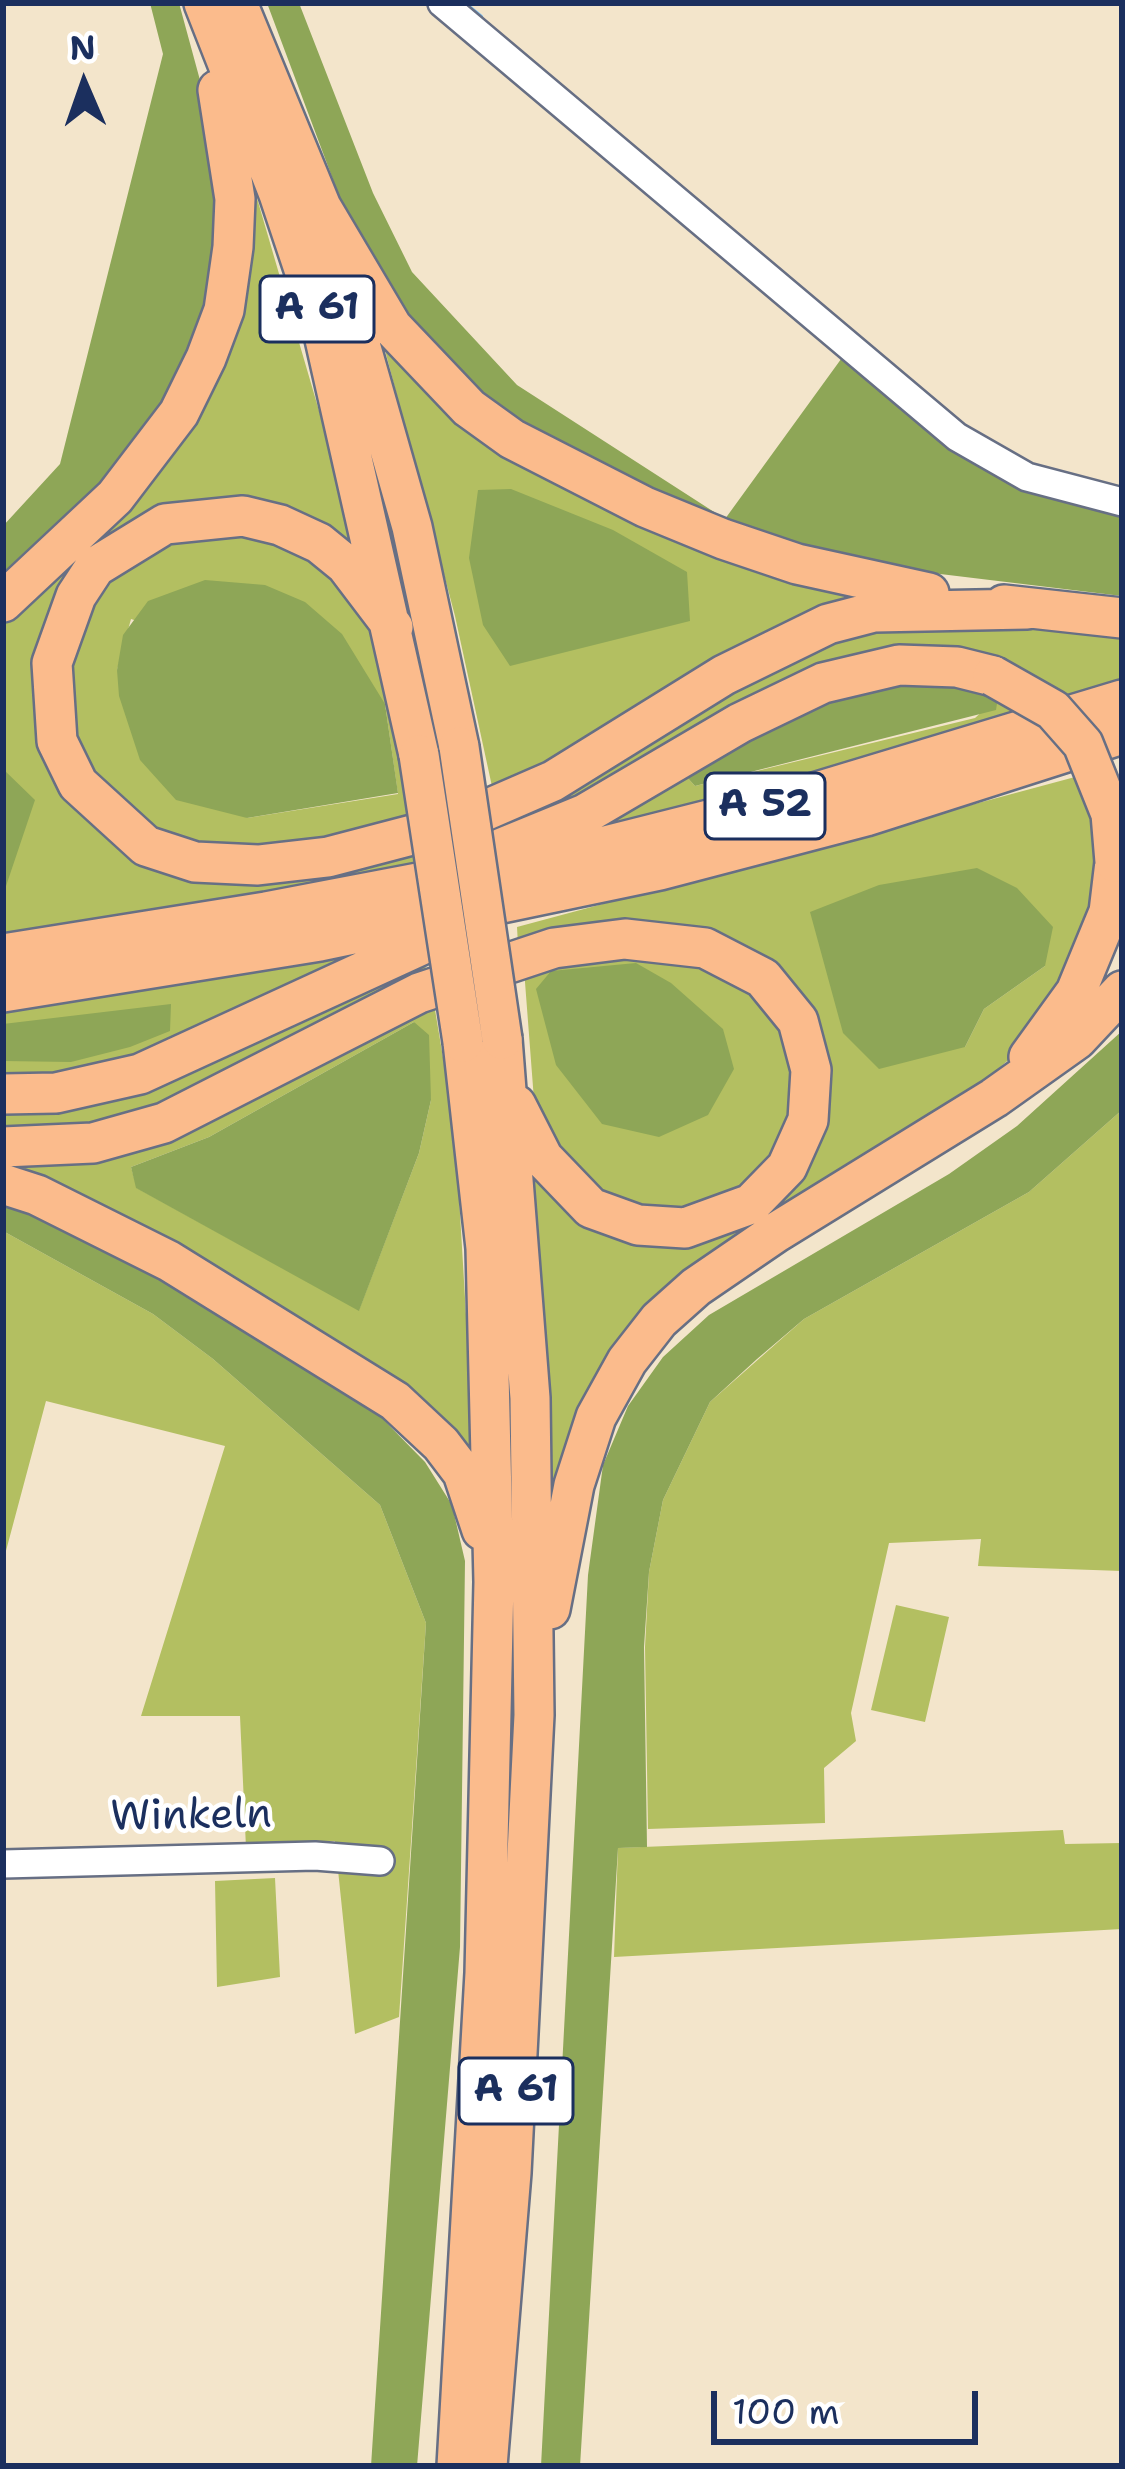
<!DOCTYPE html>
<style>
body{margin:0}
#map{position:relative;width:1125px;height:2469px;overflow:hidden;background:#f3e5cb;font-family:"Shantell Sans",sans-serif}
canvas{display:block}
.frame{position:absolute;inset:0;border:6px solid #1b2f5e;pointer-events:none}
.north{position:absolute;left:24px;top:24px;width:120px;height:120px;-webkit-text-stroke:9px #fff;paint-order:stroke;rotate:358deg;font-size:33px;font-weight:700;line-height:48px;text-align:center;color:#1b2f5e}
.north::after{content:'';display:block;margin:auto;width:42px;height:54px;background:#1b2f5e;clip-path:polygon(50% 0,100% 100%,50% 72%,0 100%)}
.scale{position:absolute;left:711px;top:2391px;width:267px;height:54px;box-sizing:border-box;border:6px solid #1b2f5e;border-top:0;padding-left:15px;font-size:36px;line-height:42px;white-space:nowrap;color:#1b2f5e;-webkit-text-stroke:9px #fff;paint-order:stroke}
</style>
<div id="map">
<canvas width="1125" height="2469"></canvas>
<div class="frame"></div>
<div class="north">N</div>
<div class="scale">100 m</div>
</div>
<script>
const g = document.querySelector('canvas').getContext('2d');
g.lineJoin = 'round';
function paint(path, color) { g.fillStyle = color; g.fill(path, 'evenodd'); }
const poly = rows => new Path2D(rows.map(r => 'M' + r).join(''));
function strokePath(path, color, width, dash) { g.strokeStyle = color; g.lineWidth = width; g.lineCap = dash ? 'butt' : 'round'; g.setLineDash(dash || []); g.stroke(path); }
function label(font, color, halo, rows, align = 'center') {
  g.font = font + ' "Shantell Sans",sans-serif'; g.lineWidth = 9; g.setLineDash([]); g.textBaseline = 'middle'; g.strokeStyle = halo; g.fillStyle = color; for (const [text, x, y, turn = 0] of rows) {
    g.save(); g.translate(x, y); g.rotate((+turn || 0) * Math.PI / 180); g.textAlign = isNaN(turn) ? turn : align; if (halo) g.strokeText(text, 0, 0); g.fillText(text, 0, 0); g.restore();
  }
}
const green = poly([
 [240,159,254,188,371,589,300,527,109,546,44,713,153,856,411,847,415,869,3,938,3,614],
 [376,316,442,394,892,596,493,791,455,616],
 [174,533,270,536,323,563,353,598,376,637,390,689,411,822,255,853,161,840,110,806,67,735,65,654,105,579],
 [131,619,385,704,398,794,247,818,117,670],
 [879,621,1122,630,1122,680,1062,699,1023,674,557,813,499,836,496,813,699,698],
 [998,697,1022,714,580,835,686,776,695,786,975,718],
 [1075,777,1089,805,1094,834,1094,906,1077,964,1020,1050,970,1093,690,1266,645,1308,549,1518,532,1159,548,1182,698,1229,809,1129,764,971,518,945,517,927],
 [879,885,1045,966,984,1009,965,1047],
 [626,945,734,972,782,1023,798,1062,787,1144,746,1188,694,1214,618,1206,557,1158,534,1100,524,969],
 [375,952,157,1058,3,1082,3,1010],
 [424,956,427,977,171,1110,3,1141,3,1106],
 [433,998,455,1129,476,1484,459,1455,3,1175,15,1160,51,1158],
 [414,1022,431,1100,419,1153,359,1310,137,1188,131,1167,209,1137],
 [1122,1110,1122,1571,978,1566,981,1539,889,1543,851,1713,856,1741,824,1768,825,1823,648,1829,645,1647,649,1572,663,1500,710,1402,804,1319,1029,1192],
 [3,1231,153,1314,213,1359,380,1505,426,1623,399,2017,355,2034,335,1841,246,1848,240,1716,141,1716,225,1446,46,1401,3,1562],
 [896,1605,949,1617,925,1722,871,1710],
 [1063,1830,1065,1844,1122,1843,1122,1929,614,1957,618,1848],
 [275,1878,280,1977,217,1987,215,1881]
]);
const forest = poly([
 [150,3,179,3,213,128,221,223,202,331,173,399,128,464,3,582,3,526,60,464,163,54],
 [267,3,299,3,373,193,412,272,517,385,725,519,844,355,973,456,1122,509,1122,596,899,569,779,539,652,493,530,428,465,384,394,296,341,201],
 [511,489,613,530,687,572,690,621,510,666,483,625,469,558,478,490],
 [205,580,265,585,305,602,342,634,385,704,398,793,247,818,176,800,140,760,119,696,117,670,123,635,148,601],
 [950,675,998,697,996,710,695,786,685,775,823,696],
 [3,769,35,800,3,895],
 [977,868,1017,888,1053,927,1045,966,984,1009,965,1047,879,1069,843,1033,810,912,879,885],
 [636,963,671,983,723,1029,734,1069,708,1115,659,1137,602,1124,556,1065,536,989,551,971],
 [171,1004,170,1031,130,1047,71,1062,3,1061,3,1024],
 [414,1022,429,1035,431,1100,419,1153,359,1311,136,1188,131,1167,209,1137],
 [1122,1031,1122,1110,1029,1192,804,1319,757,1359,710,1402,663,1500,649,1572,644,1647,647,1847,618,1848,580,2466,541,2466,588,1575,603,1465,628,1406,663,1357,709,1315,949,1174,1017,1126],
 [3,1202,44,1216,213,1307,372,1408,425,1462,452,1505,465,1561,460,1947,417,2466,371,2466,426,1623,380,1505,213,1359,153,1314,3,1231]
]);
const stream = poly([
 [463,3,480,17]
]);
const minor = poly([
 [442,3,957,437,1027,477,1122,502],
 [3,1864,315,1856,380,1861]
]);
const highway = poly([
 [204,3,279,194,320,317,419,755],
 [237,3,321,207,412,527,459,747],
 [321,207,392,327,469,408,512,439,645,507,723,539,797,564,929,593],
 [3,602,115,497,179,413,206,358,224,310,233,247,235,199,218,90],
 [1004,605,1122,618],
 [393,627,346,565,319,543,280,525,243,516,165,524,95,567,76,596,52,663,57,741,78,784,146,846,195,862,258,865,328,857,454,824,553,781,724,675,828,624,874,612,1027,609],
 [502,848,585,814,740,723,823,683,899,665,957,667,993,676],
 [3,954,266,912,586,851,804,796,1122,700],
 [3,992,320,941,660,870,866,816,1122,734],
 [1029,1057,1076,992,1109,912,1115,862],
 [3,1094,56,1093,140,1074,445,934],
 [3,1147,93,1143,164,1123,419,993,554,948,625,939,705,948,763,978,798,1021,811,1070,808,1120,787,1167,751,1204,685,1228,638,1225,591,1208,543,1158,516,1105],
 [3,1184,37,1195,169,1261,395,1401,441,1444,463,1473,482,1530],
 [550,1609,574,1485,596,1417,627,1361,659,1320,696,1287,775,1233,994,1098,1077,1039,1122,991],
 [457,2466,485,1973,494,1582,486,1248,463,1042],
 [487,2466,511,2173,534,1715,530,1398,502,1039]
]);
const highwayBridge = poly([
 [993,676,1053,710,1083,744,1111,814,1115,862],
 [459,747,502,1039],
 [419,755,463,1042]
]);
const shields = [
 [317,309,114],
 [765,806,120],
 [516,2091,114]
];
const shieldNames = [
 ["A 61",317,309],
 ["A 52",765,806],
 ["A 61",516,2091]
];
const streetNames = [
 ["Winkeln",191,1817,-1]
];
paint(green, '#b3bf61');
paint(forest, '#8ea657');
strokePath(stream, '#7abff1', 6);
strokePath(minor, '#676f84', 32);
strokePath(highway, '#676f84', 44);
strokePath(minor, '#fff', 27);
strokePath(highway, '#fbbb8c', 39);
strokePath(highwayBridge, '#676f84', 44, []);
strokePath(highwayBridge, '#fbbb8c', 39);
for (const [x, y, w] of shields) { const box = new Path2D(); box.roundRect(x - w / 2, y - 33, w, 66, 9); g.fillStyle = '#fff'; g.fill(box); strokePath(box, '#1b2f5e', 3); }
label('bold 39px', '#1b2f5e', null, shieldNames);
label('42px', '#1b2f5e', '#fff', streetNames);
</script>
